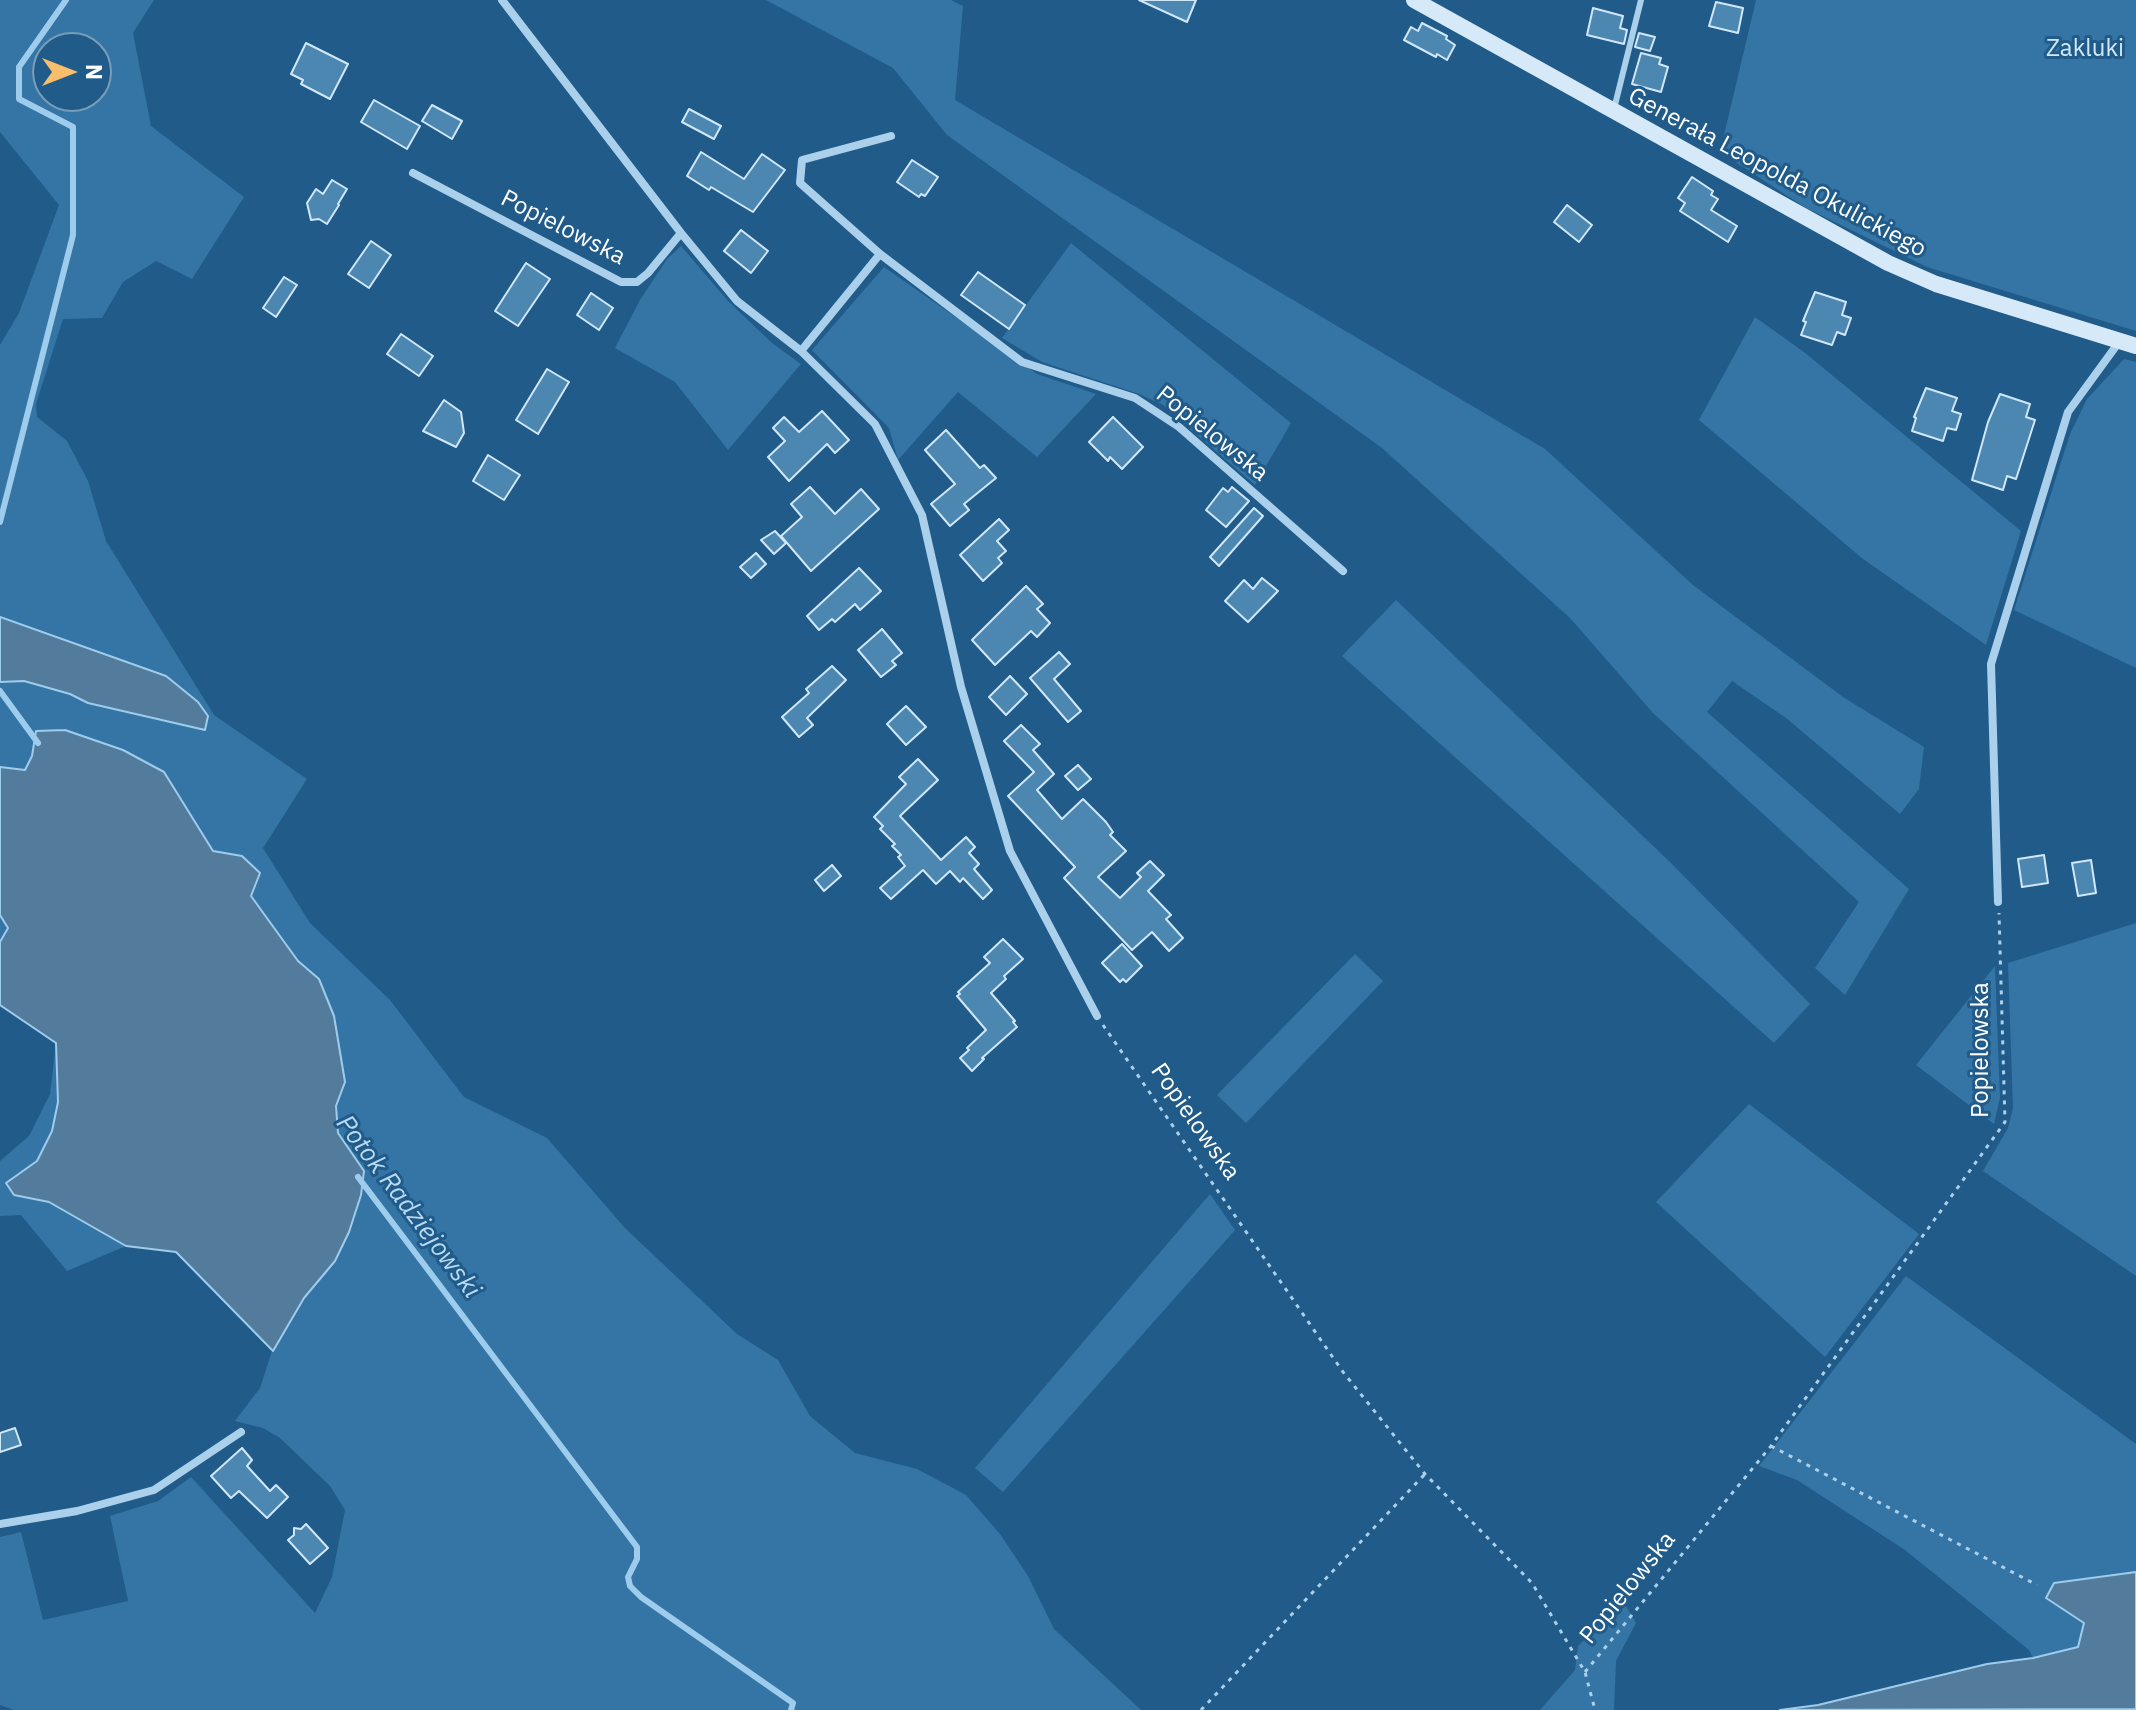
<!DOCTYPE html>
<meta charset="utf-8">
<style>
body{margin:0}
#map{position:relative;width:2136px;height:1710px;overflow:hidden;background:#205b89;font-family:"IBM Plex Sans",sans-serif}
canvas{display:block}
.north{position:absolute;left:32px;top:32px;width:80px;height:80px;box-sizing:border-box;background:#205b89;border:2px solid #799db8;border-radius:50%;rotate:90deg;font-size:22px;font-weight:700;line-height:32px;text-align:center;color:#fff}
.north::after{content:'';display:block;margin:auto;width:28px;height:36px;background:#f8be6b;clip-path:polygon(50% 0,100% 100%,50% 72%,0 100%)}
</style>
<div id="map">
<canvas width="2136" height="1710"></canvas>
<div class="north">N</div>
</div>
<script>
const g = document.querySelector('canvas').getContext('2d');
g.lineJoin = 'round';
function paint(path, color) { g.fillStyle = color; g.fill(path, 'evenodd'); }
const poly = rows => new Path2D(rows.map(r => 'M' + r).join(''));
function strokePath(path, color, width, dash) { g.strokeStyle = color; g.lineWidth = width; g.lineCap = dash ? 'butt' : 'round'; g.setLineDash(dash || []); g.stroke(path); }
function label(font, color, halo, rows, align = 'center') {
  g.font = font + ' "IBM Plex Sans",sans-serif'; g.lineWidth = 6; g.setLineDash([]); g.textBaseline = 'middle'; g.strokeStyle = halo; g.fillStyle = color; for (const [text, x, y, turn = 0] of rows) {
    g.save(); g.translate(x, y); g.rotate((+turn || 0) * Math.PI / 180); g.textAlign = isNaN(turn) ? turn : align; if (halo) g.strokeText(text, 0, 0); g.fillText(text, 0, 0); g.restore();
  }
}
const green = poly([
 [0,0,154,0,133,33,151,126,244,197,192,279,156,261,123,282,102,318,63,319,36,404,37,417,67,441,88,481,106,541,214,715,307,779,263,848,310,923,390,1000,464,1097,547,1138,625,1228,737,1334,778,1360,810,1416,855,1453,917,1469,966,1495,1000,1534,1028,1576,1054,1629,1141,1710,14,1710,0,1705,0,1537,21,1532,43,1620,128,1601,110,1516,158,1501,191,1477,315,1613,332,1577,345,1510,330,1486,280,1438,263,1428,235,1421,260,1388,272,1351,176,1252,126,1246,67,1271,21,1215,0,1216,0,1161,29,1136,50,1094,56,1044,0,1005,0,345,19,313,59,205,0,132],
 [48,48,96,48,96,96,48,96],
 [766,0,951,0,963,6,955,100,1545,449,1693,585,1843,697,1924,747,1919,789,1900,814,1786,718,1732,681,1707,712,1909,889,1845,995,1815,968,1859,902,1653,713,1570,618,1382,448,947,135,893,68],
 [1756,0,2136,0,2136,331,1927,267,1806,208,1720,152],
 [1071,243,1291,423,1255,485,1163,405,1139,394,1042,362,1002,338],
 [681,246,728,301,772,343,801,364,728,450,675,382,615,348,640,300,667,259],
 [884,267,1037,374,1096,394,1037,457,958,392,898,460,889,428,812,350],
 [1755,317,1804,352,2021,531,1986,645,1863,559,1699,420],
 [2124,359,2136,362,2136,668,2014,610,2070,434,2087,399],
 [1396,600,1671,863,1810,1004,1774,1043,1342,656],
 [2136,923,2136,1276,1983,1171,2008,1128,2013,1108,2008,963],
 [1355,954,1383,981,1246,1123,1217,1095],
 [1995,966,2000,1098,1994,1124,1916,1065],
 [1749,1104,1919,1234,1825,1357,1656,1202],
 [1210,1194,1235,1230,1003,1492,975,1468],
 [1906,1276,2136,1444,2136,1572,2101,1577,2046,1599,2084,1623,2078,1647,2033,1658,2029,1650,1905,1550,1797,1480,1759,1466],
 [1626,1606,1636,1623,1616,1661,1614,1710,1540,1710,1575,1670,1578,1646,1597,1627]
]);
const water = poly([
 [0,617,166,676,198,702,208,716,205,730,88,703,70,694,24,681,0,682,0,617],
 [65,730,123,750,164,772,213,851,242,856,260,873,251,896,298,961,319,979,334,1016,345,1082,336,1106,338,1133,364,1171,361,1195,349,1232,335,1261,304,1298,273,1351,176,1252,126,1246,49,1202,14,1195,6,1183,37,1161,52,1131,58,1102,56,1043,0,1005,0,942,8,928,0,915,0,767,25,770,32,756,36,731,65,730],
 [2136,1572,2136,1709,1780,1710,1818,1705,1987,1664,2033,1658,2078,1647,2084,1623,2046,1598,2054,1583,2136,1572]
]);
const stream = poly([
 [0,522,73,235,73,127,19,99,19,67,66,0],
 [0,691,38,743],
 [358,1177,637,1547,637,1559,628,1577,630,1586,641,1597,793,1703,791,1710]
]);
const building = poly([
 [1139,0,1196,0,1187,22,1139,0],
 [1716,2,1743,8,1738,33,1709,26,1716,2],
 [1593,8,1623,16,1620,28,1627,30,1624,44,1587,35,1593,8],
 [1422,23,1447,36,1446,39,1455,45,1447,60,1437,54,1436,57,1404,40,1411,27,1418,31,1422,23],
 [1639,33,1655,37,1650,51,1635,47,1639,33],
 [306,43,348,64,330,99,301,84,303,80,291,74,306,43],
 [1641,53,1661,58,1659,64,1668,67,1661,92,1632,84,1641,53],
 [374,100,420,126,407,149,361,122,374,100],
 [432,105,462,121,452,139,422,121,432,105],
 [689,109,721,126,714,139,682,122,689,109],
 [701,152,744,179,762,154,785,170,753,212,711,187,709,190,687,176,701,152],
 [912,160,938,177,925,196,921,194,919,197,897,182,912,160],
 [1692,177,1713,191,1711,195,1718,199,1711,210,1737,226,1728,242,1680,211,1685,203,1678,198,1692,177],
 [332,180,347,189,338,204,339,205,327,224,319,219,311,220,307,203,316,189,323,194,332,180],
 [1567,205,1592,225,1579,242,1554,222,1567,205],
 [741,230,768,251,751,273,724,251,741,230],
 [371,241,391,255,369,288,348,274,371,241],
 [526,263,550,279,518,326,495,311,526,263],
 [978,272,1025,305,1009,329,961,295,978,272],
 [284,277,297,285,276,317,263,308,284,277],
 [1815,292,1846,302,1842,315,1851,318,1845,335,1837,332,1832,345,1801,335,1806,322,1803,321,1815,292],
 [591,293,613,308,599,330,577,315,591,293],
 [401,334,433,356,419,376,387,354,401,334],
 [547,369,569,382,538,434,516,420,547,369],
 [1926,388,1957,398,1952,411,1961,414,1956,430,1947,428,1943,441,1912,431,1916,418,1914,417,1926,388],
 [2000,394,2030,404,2026,417,2035,420,2016,479,2007,476,2003,490,1972,480,1988,422,2000,394],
 [444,400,461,412,464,433,456,447,423,431,444,400],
 [822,411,849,440,835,453,827,444,789,481,768,457,785,441,773,428,784,417,799,432,822,411],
 [1113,417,1143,447,1122,469,1110,457,1108,461,1089,442,1113,417],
 [946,430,980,468,984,465,996,478,964,504,969,510,950,526,931,504,955,484,925,450,946,430],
 [488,455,520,475,504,500,473,481,488,455],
 [810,487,835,514,861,489,879,509,811,571,781,536,802,517,791,504,810,487],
 [1232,487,1249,501,1226,527,1206,510,1223,488,1228,492,1232,487],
 [1254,508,1263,516,1219,566,1210,557,1254,508],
 [999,519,1009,530,997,541,1006,551,998,558,1002,563,983,581,960,555,999,519],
 [775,531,786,543,774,554,761,540,775,531],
 [756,553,766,564,751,578,740,567,756,553],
 [859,568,881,591,860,610,855,604,835,622,832,619,819,630,807,616,859,568],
 [1262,578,1278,591,1248,622,1225,601,1244,580,1253,589,1262,578],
 [1026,586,1043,604,1037,609,1050,623,1037,637,1031,631,995,665,972,640,1026,586],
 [882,629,902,653,892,661,896,665,881,677,858,650,882,629],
 [1059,652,1070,664,1054,679,1081,711,1068,722,1030,678,1059,652],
 [832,666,846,680,807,718,813,725,799,737,782,717,809,693,806,689,832,666],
 [1010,676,1027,694,1006,715,989,697,1010,676],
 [906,706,926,727,906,745,887,724,906,706],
 [1021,725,1040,744,1033,750,1054,774,1037,790,1062,819,1083,799,1106,822,1113,832,1110,835,1126,851,1098,877,1120,898,1141,877,1137,873,1150,861,1164,875,1148,891,1171,915,1166,919,1183,938,1169,951,1152,932,1132,950,1064,878,1075,867,1008,796,1034,772,1004,741,1021,725],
 [918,759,938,780,900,816,941,860,966,837,975,847,969,853,979,864,974,869,992,890,983,899,963,878,960,882,950,871,936,884,923,870,891,899,880,888,905,866,898,857,901,855,892,846,895,844,880,829,883,826,874,817,906,784,899,777,918,759],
 [1078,765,1091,779,1078,790,1065,776,1078,765],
 [2044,855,2048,883,2022,887,2018,859,2044,855],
 [2091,860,2096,893,2078,896,2072,863,2091,860],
 [832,865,841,876,824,891,815,880,832,865],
 [1003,939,1023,959,1004,976,1006,979,991,993,1015,1021,1013,1022,1017,1027,982,1058,984,1059,972,1071,960,1058,969,1050,967,1048,986,1030,957,996,960,994,958,992,990,963,984,957,1003,939],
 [1122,944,1142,966,1126,982,1123,979,1120,982,1102,963,1122,944],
 [15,1428,21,1445,0,1452,0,1433,15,1428],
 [242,1448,252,1460,247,1466,270,1491,276,1485,288,1497,267,1518,239,1491,231,1498,211,1476,242,1448],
 [306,1524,328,1548,310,1564,288,1540,294,1535,294,1528,301,1529,306,1524]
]);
const path = poly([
 [1103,1025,1343,1372,1425,1474,1532,1583,1585,1672,1595,1710],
 [1771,1446,2037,1585],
 [1585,1672,1771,1446,2005,1122,1999,913],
 [1201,1710,1425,1474]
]);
const lane = poly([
 [1614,109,1641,0]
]);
const street = poly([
 [502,0,681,233,737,301,801,351,875,424,922,515,961,687,1010,851,1097,1016],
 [891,136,802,160,800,183,880,254,1022,362,1135,398,1179,427,1343,571],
 [413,173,621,282,637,282,648,273,681,233],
 [801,351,880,254],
 [1998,902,1991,664,2068,412,2119,342],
 [0,1524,77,1511,154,1490,241,1432]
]);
const secondary = poly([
 [1414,0,1888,263,1936,284,2136,346]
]);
const parkNames = [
 ["Zakluki",2085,49]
];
const streetNames = [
 ["Generała Leopolda Okulickiego",1777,173,28],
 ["Popielowska",563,228,27],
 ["Popielowska",1212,434,39],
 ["Popielowska",1981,1050,-90],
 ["Popielowska",1195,1122,55],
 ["Popielowska",1628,1588,-51]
];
const waterNames = [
 ["Potok Radziejowski",408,1207,53]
];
paint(green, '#3475a6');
paint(water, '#537c9c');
strokePath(water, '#9eccec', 2);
strokePath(stream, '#9eccec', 6);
paint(building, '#4c87b2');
strokePath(building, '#d0e7f8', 2);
strokePath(path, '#abd0eb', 3, [4, 6]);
strokePath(lane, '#abd0eb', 6);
strokePath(street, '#abd0eb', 8);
strokePath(secondary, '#d6e9f8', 16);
label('24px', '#d0e7f8', '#205b89', parkNames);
label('24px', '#fff', '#205b89', streetNames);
label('italic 26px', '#b7d9f2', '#205b89', waterNames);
</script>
